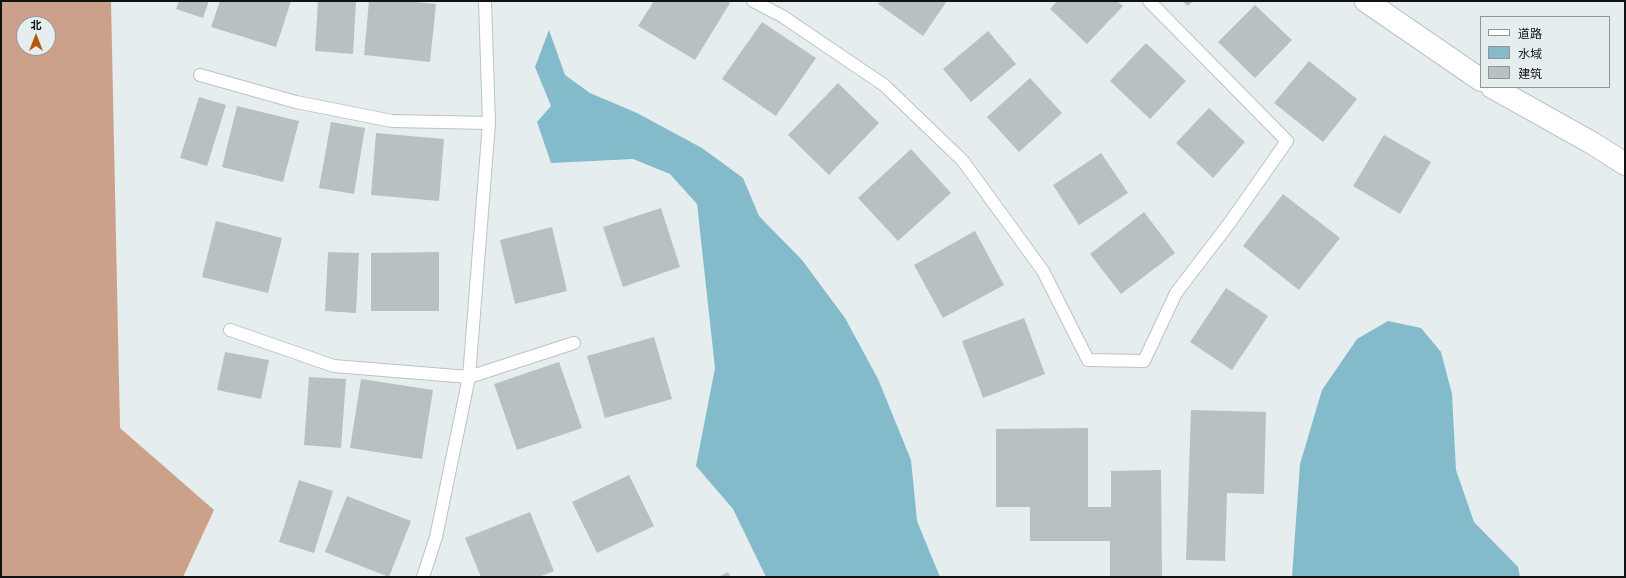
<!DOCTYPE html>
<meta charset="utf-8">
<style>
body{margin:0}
#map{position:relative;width:1626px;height:578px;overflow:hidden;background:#e5edef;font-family:"IBM Plex Sans","Noto Sans SC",sans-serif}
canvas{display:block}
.frame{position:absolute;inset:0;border:2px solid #101213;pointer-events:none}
.legend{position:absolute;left:1480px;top:16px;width:130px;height:72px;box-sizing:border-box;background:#e5edef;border:1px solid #909597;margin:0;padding:5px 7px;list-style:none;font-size:12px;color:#101213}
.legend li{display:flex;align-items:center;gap:8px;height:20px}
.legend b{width:20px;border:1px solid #909597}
.north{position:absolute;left:16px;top:16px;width:40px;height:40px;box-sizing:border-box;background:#e5edef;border:1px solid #909597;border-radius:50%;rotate:0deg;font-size:11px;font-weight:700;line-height:16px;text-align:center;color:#101213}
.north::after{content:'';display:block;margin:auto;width:14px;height:18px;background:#b5560b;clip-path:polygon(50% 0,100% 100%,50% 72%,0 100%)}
</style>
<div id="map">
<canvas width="1626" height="578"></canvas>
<div class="frame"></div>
<ul class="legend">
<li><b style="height:5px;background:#fff"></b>道路</li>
<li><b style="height:11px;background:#84bbca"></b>水域</li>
<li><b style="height:11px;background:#b9c0c2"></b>建筑</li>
</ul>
<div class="north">北</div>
</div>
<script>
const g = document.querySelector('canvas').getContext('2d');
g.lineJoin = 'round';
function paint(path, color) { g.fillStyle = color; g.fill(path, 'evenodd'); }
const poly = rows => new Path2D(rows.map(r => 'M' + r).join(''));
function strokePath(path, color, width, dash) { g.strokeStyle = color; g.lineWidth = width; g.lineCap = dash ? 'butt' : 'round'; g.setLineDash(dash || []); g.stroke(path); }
const forest = poly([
 [1,1,111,1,120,428,214,510,183,577,1,577],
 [24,24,48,24,48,48,24,48]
]);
const water = poly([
 [549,30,565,75,590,93,637,113,702,148,743,178,759,216,802,260,845,318,878,379,911,460,917,521,940,577,766,577,733,509,696,466,715,368,697,204,670,174,633,159,551,163,537,122,551,106,535,67],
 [1388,321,1421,328,1441,352,1452,394,1456,470,1474,522,1518,567,1520,577,1292,577,1300,464,1322,390,1357,339]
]);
const building = poly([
 [179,1,209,1,203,18,176,9],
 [220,1,291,1,276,47,211,27],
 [318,1,356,1,353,54,315,51],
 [369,1,405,1,436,4,430,62,364,55],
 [654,1,727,1,730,3,695,60,638,26],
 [880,1,947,1,923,36,878,4],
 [1057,1,1117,1,1123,6,1087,44,1050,9],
 [1182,1,1193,1,1188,6],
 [1255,5,1292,40,1255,78,1218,42],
 [762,22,816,58,776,116,722,79],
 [988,31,1016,64,971,102,943,69],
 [1146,43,1186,81,1150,119,1110,81],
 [1309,61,1357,99,1323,142,1274,103],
 [1030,78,1062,113,1019,152,987,117],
 [838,83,879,123,829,175,788,135],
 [199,97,226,105,207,166,180,158],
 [237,106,299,121,283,182,222,167],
 [1209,108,1245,142,1213,178,1176,143],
 [331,122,365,128,354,194,319,188],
 [376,133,444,139,439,201,371,195],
 [1384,135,1431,162,1400,214,1353,186],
 [911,149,951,193,898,241,858,198],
 [1101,153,1128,193,1079,225,1053,185],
 [1283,194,1340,238,1299,290,1243,246],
 [661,208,680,267,623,287,603,227],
 [1144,212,1175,253,1121,294,1090,254],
 [216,221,282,238,268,293,202,277],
 [552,227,567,291,515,304,500,240],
 [975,231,1004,285,943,318,914,265],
 [328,252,359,253,356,313,325,311],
 [439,252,439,311,371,311,371,253],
 [1226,288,1268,316,1232,370,1190,342],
 [1024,318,1045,374,983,398,962,341],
 [654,337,672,399,605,418,587,356],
 [225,352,269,360,261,399,217,390],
 [559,362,582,428,517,450,494,384],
 [309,377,346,379,341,448,304,445],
 [361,379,433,390,422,459,350,448],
 [1191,410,1266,412,1264,494,1227,493,1225,561,1186,560],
 [1088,428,1088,507,1111,507,1111,471,1161,470,1162,576,1110,576,1110,541,1030,541,1030,507,996,507,996,429],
 [629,475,654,526,597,553,572,502],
 [299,480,333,491,314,553,279,542],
 [347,496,411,521,389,577,325,552],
 [530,512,554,571,539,577,481,577,465,538],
 [728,572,731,577,718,577]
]);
const lane = poly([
 [753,1,782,16,884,85,963,161,1043,271,1088,360,1144,361,1176,293,1231,221,1287,141,1149,1],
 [200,75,296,102,392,121,489,123],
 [230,330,334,366,469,377,574,343],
 [423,577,436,537,469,377,489,123,485,1]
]);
const street = poly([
 [1366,1,1481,80],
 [1492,87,1592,143,1625,164]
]);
paint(forest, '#cca189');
paint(water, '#84bbca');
paint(building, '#b9c0c2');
strokePath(lane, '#bcc3c5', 14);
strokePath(street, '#bcc3c5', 24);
strokePath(lane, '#fff', 12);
strokePath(street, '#fff', 22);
</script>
